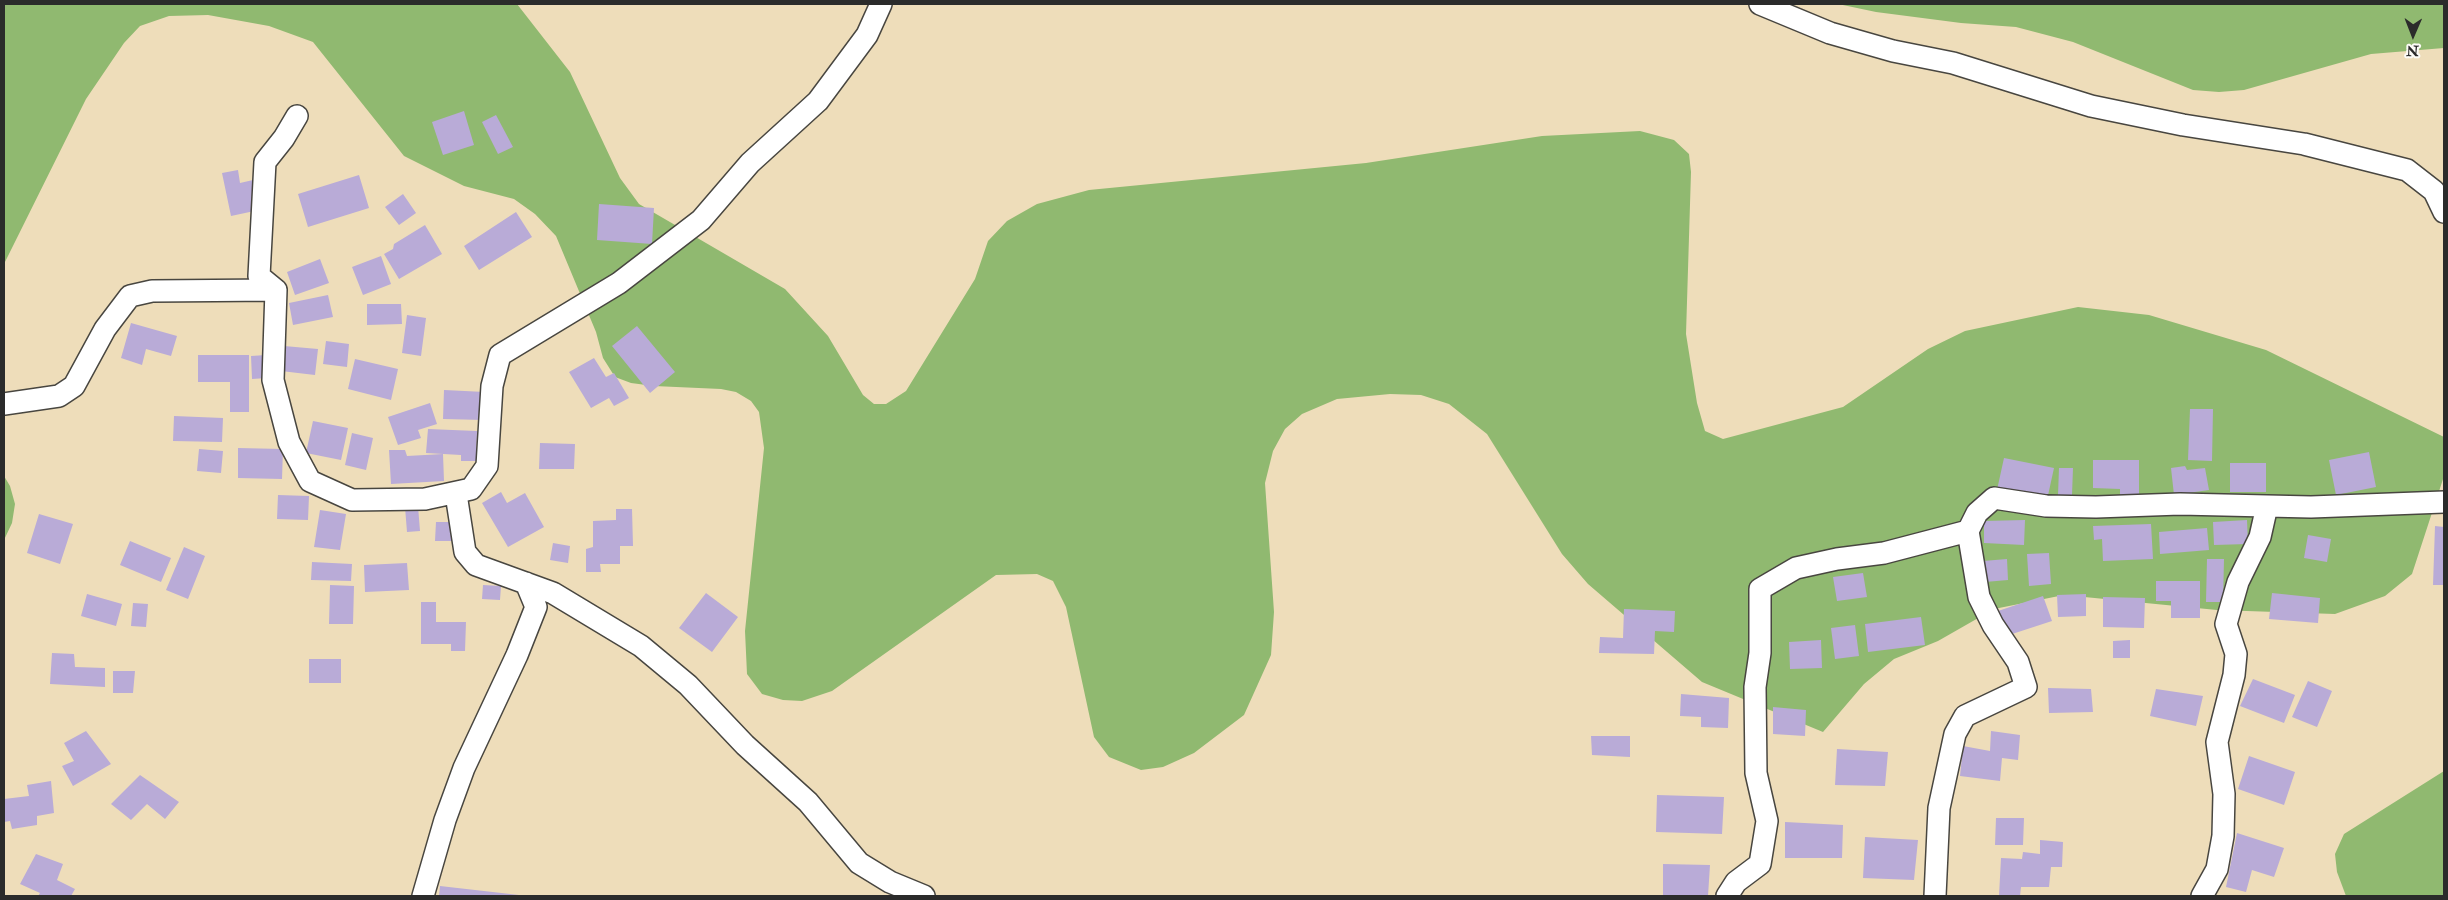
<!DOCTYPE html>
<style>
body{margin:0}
#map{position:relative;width:2448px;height:900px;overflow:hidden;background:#eeddba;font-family:"IM FELL Double Pica",serif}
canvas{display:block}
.frame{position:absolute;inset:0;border:5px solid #2b2b2b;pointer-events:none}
.north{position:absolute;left:2388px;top:10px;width:50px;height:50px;-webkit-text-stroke:4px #fdfcf7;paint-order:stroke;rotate:181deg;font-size:14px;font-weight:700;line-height:20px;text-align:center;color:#2b2b2b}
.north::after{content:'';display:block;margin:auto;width:18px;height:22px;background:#2b2b2b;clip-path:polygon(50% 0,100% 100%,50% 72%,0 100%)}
</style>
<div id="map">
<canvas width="2448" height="900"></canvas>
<div class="frame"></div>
<div class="north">N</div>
</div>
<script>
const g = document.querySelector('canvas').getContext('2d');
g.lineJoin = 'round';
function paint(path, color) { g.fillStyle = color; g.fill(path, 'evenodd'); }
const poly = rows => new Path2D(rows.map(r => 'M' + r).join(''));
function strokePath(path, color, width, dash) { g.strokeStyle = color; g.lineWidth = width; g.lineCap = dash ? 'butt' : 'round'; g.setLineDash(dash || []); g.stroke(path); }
const forest = poly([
 [4,4,517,4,570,72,620,178,639,204,785,289,828,336,863,395,874,404,886,404,906,391,975,279,988,241,1007,221,1037,204,1089,190,1366,163,1542,136,1640,131,1674,140,1689,154,1691,172,1686,334,1697,403,1705,431,1723,439,1843,407,1928,349,1965,331,2078,307,2149,315,2266,350,2444,437,2444,476,2412,574,2385,596,2335,614,2217,610,2064,595,1994,609,1938,641,1894,659,1864,684,1823,732,1702,682,1588,584,1562,554,1487,434,1449,404,1421,395,1390,394,1337,399,1302,414,1285,429,1273,451,1265,483,1274,612,1271,655,1244,715,1194,753,1163,767,1141,770,1109,757,1094,737,1066,607,1053,581,1037,574,996,575,832,691,802,701,783,700,762,694,747,674,745,631,764,448,759,412,751,401,736,392,721,389,654,386,631,383,615,377,603,358,596,332,556,236,535,214,514,199,464,186,404,156,313,42,269,26,208,15,169,16,140,26,124,43,86,99,4,264],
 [1838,4,2444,4,2444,48,2371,54,2244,90,2219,92,2193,90,2073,42,2016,27,1961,23,1876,12],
 [4,476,10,486,15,504,12,523,4,540],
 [2444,771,2444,896,2346,896,2337,872,2335,854,2344,834]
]);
const building = poly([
 [464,111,474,145,443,155,432,122],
 [496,115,513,147,498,154,482,122],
 [238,170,240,183,253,180,259,210,231,216,222,173],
 [359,175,369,208,308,227,298,194],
 [403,194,416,213,399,225,385,207],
 [599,204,654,208,652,244,597,240],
 [516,212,532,237,479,270,464,246],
 [425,225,442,254,399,279,384,254,393,249,394,244],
 [381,256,391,284,363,295,352,267],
 [320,259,329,283,295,295,287,272],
 [328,295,333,317,293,325,289,303],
 [367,304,401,304,402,324,367,325],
 [407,315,426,318,421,356,402,353],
 [131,323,177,336,171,356,146,349,142,365,121,358],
 [637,326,675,372,650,393,612,346],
 [326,341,349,344,347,367,323,364],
 [284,346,318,349,315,375,281,371],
 [198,355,249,355,249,412,230,412,230,382,198,382],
 [266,355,267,378,252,379,251,356],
 [594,358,606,377,614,373,629,398,614,406,609,398,591,408,569,372],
 [355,359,398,369,391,400,348,389],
 [444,390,485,392,484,420,443,419],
 [430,403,437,424,418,430,421,438,398,445,388,417],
 [2190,409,2213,409,2212,461,2188,460],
 [174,416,223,418,222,442,173,441],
 [313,421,348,428,341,460,306,453],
 [428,429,477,431,476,461,461,461,461,455,426,453],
 [352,433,373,438,366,470,345,465],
 [540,443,575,444,574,469,539,469],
 [238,448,283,449,282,479,238,478],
 [199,449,223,451,221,473,197,471],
 [389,450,405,450,407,456,443,454,444,481,391,484],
 [2369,452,2376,487,2336,495,2329,460],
 [2004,458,2054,468,2047,500,1997,490],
 [2093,460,2139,460,2139,497,2120,497,2120,489,2093,488],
 [2230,463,2266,463,2266,492,2230,492],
 [2185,466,2187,470,2205,468,2209,490,2174,495,2171,468],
 [2059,468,2073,468,2072,495,2058,495],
 [501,492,507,503,525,493,544,527,508,547,482,503],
 [278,495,309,496,308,520,277,519],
 [418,506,420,531,407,532,405,507],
 [616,509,632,509,633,546,620,546,620,564,600,564,601,572,586,572,586,549,593,547,593,521,616,520],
 [320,510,346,514,340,550,314,547],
 [39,514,73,524,60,564,27,553],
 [2025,520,2024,545,1984,543,1984,521],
 [2247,520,2248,544,2214,545,2213,522],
 [436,522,457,522,456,541,435,541],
 [2151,524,2153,559,2103,561,2102,539,2094,540,2093,526],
 [2435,526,2444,527,2444,585,2433,585],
 [2207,528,2209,550,2160,554,2159,532],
 [2308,535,2331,539,2327,562,2304,558],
 [130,541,171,558,161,582,120,565],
 [553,543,570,546,568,563,550,560],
 [184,547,205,556,188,599,166,590],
 [2049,553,2051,584,2029,586,2027,554],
 [2007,559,2008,580,1985,582,1983,561],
 [2207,559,2224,559,2223,602,2206,602],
 [312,562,352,564,351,581,311,580],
 [407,563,409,590,365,592,364,565],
 [1863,573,1867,597,1837,601,1833,577],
 [2156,581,2200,581,2200,618,2171,618,2171,601,2156,601],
 [330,585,354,586,353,624,329,624],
 [483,585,501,586,500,600,482,599],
 [706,593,738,617,712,652,679,628],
 [2272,593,2320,598,2318,623,2269,619],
 [87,594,122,604,116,626,81,616],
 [2086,594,2086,616,2058,617,2057,595],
 [2043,596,2052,621,2006,636,1998,611],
 [2103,597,2145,598,2144,628,2103,627],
 [421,602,436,602,436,622,466,622,465,651,451,651,451,644,421,644],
 [133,603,148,604,146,627,131,626],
 [1624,609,1675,611,1674,632,1655,631,1654,654,1599,653,1600,637,1623,638],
 [1921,617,1925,645,1868,652,1865,624],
 [1855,625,1859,656,1835,659,1831,628],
 [1821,640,1822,668,1790,669,1789,642],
 [2130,640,2130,658,2113,658,2113,641],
 [52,653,74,654,75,667,105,668,105,687,50,684],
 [309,659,341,659,341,683,309,683],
 [113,671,135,671,133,693,113,693],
 [2253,679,2295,695,2284,723,2240,706],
 [2308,681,2332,691,2317,727,2292,717],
 [2048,688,2091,689,2093,712,2049,713],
 [2156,689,2203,696,2196,726,2150,716],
 [1681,694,1729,698,1728,728,1701,727,1701,717,1680,716],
 [1773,707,1806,710,1805,736,1773,734],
 [86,731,111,764,73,786,62,766,74,761,64,743],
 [1991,731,2020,735,2018,760,2002,758,2000,781,1960,776,1963,746,1990,751],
 [1591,736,1630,736,1630,757,1592,755],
 [1837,749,1888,752,1885,786,1835,785],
 [2249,756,2295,772,2284,805,2238,789],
 [140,775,179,802,165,819,147,804,131,820,111,804],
 [51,781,54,813,37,816,37,825,12,829,10,821,4,822,4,799,29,796,27,785],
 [1657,795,1724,797,1722,834,1656,832],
 [1996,818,2024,818,2023,845,1995,845],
 [1785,822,1843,825,1842,858,1785,858],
 [2237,833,2284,848,2274,877,2252,870,2246,892,2226,887],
 [1865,837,1918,840,1914,880,1863,878],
 [2040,840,2063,842,2062,867,2051,867,2049,887,2021,887,2020,896,1999,896,2001,858,2022,859,2023,852,2040,854],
 [36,854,63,864,57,880,75,889,71,896,38,896,40,893,20,884],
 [1663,864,1710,865,1708,896,1663,896],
 [440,886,519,895,519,896,439,896]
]);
const minor = poly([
 [1760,4,1830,33,1893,51,1953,63,2091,106,2183,125,2304,144,2407,170,2434,191,2444,212],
 [276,290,273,380,289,442,310,481,352,500,425,499,471,489,487,466,492,386,500,355,619,283,701,220,750,163,818,101,867,35,881,4],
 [276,290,259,276,265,162,284,138,297,116],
 [4,404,59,396,74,386,105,329,130,296,152,291,276,290],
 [456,494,465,552,476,565,553,593,641,646,688,685,745,745,808,802,859,863,890,882,924,896],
 [423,896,445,820,464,768,517,655,536,607,526,583],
 [1727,896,1736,882,1760,864,1767,821,1756,773,1755,687,1760,653,1760,589,1796,568,1837,559,1884,553,1968,531],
 [1935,896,1939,808,1955,734,1965,716,2026,687,2018,662,1993,625,1979,597,1968,531,1977,513,1994,498,2046,506,2096,507,2180,504,2311,507,2444,502],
 [2202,896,2217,869,2223,836,2224,794,2217,742,2234,675,2236,654,2226,624,2238,582,2260,537,2267,506]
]);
paint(forest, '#90b970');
paint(building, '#b9abd7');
strokePath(minor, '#484640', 24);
strokePath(minor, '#fff', 21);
</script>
